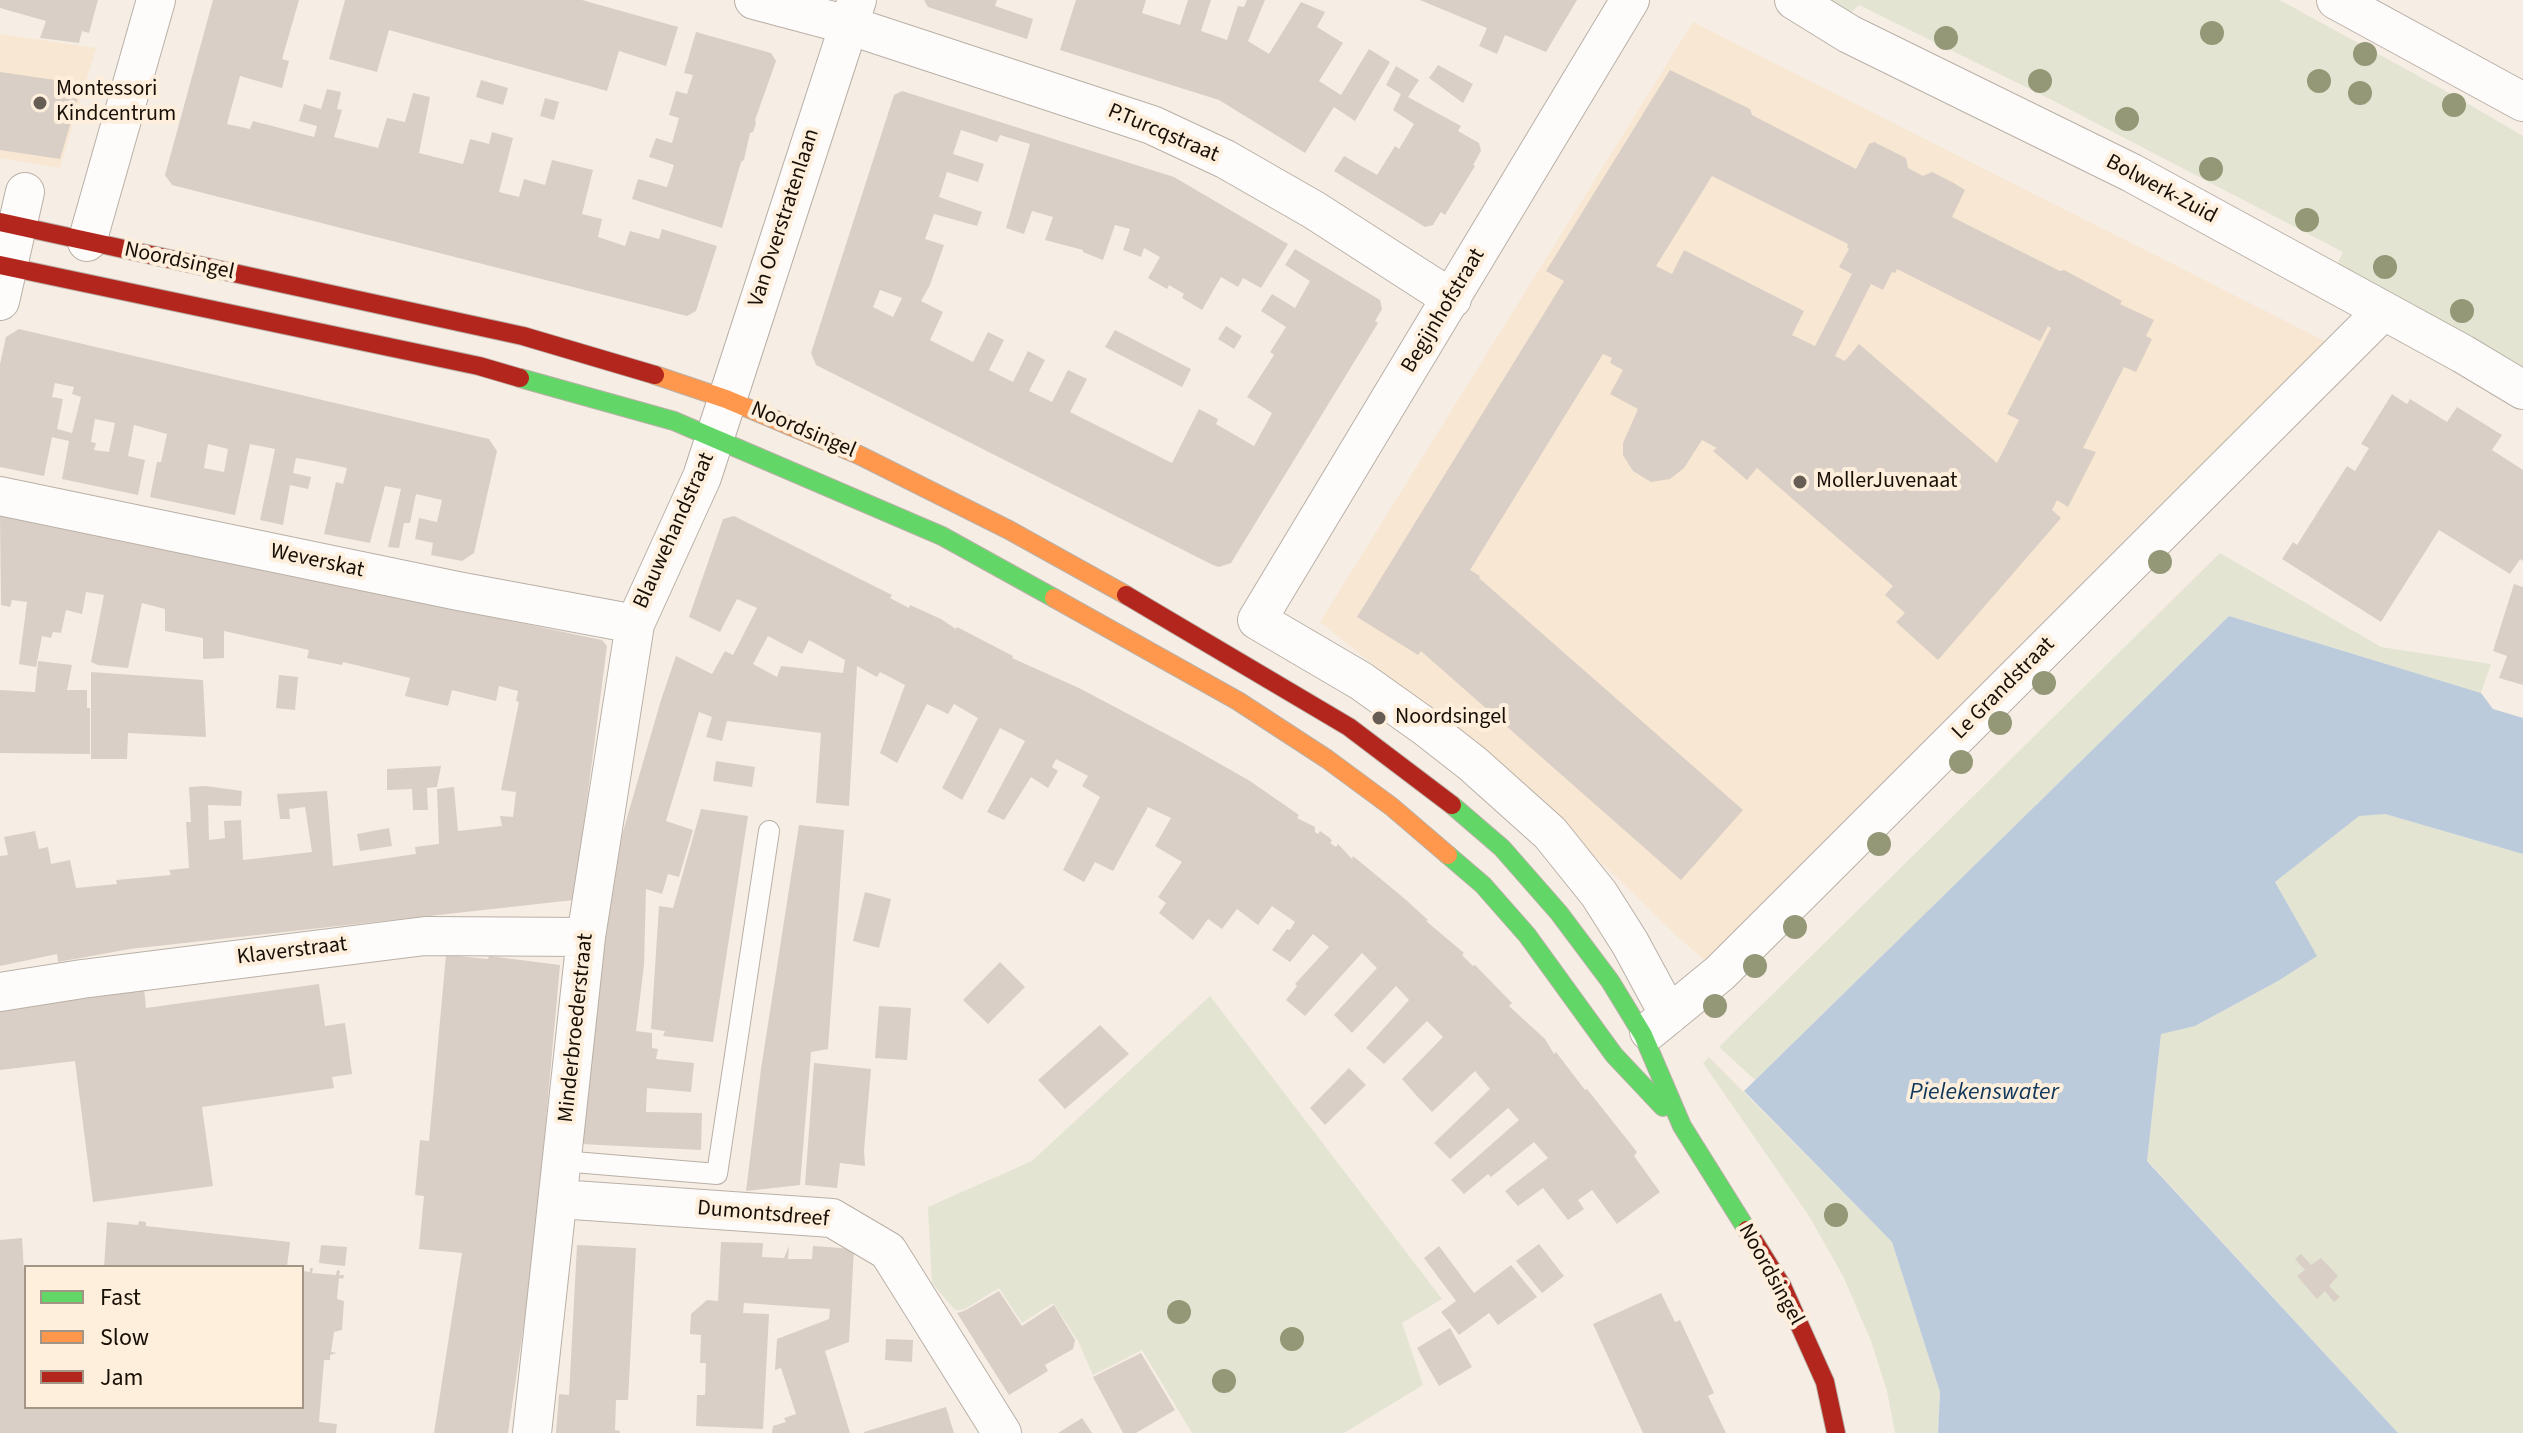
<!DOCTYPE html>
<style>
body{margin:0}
#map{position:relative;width:2523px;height:1433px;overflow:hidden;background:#f6ede4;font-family:"Source Sans 3",sans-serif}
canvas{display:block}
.legend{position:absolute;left:24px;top:1265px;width:280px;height:144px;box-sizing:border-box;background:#feeedc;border:2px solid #a29586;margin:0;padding:10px 14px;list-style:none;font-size:24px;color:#181006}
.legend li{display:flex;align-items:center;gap:16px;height:40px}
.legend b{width:40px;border:2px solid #a29586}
</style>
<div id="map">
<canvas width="2523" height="1433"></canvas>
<ul class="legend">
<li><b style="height:10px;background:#63d668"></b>Fast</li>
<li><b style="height:10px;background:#ff974d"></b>Slow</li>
<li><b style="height:10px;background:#b3261e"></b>Jam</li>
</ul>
</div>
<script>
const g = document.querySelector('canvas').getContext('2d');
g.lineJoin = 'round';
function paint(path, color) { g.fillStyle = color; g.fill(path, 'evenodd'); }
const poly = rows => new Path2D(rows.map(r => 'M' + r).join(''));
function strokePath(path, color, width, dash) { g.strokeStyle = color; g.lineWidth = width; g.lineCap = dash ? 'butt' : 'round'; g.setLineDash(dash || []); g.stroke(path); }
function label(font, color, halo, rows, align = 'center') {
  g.font = font + ' "Source Sans 3",sans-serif'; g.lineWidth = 8; g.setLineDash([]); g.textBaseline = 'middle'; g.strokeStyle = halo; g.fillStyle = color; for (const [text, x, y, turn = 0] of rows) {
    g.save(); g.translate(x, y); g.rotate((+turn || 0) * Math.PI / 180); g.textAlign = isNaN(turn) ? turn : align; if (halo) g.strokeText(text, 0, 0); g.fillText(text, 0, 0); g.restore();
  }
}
const built = poly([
 [1693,22,2327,342,1720,973,1680,939,1513,777,1320,622],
 [0,34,96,48,60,168,0,158]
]);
const green = poly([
 [1824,0,2279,0,2287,4,2453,95,2523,136,2523,375,2336,266,2343,252,2046,97,1859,5,1848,16],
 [2220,553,2381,647,2491,664,2481,693,2229,616,1755,1080,1719,1047],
 [2385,814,2523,854,2523,1433,2398,1433,2147,1160,2161,1033,2195,1026,2278,981,2316,956,2275,882,2359,815],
 [1210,996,1442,1299,1402,1323,1423,1385,1344,1433,1192,1433,1142,1350,1093,1375,1078,1341,1053,1303,1022,1323,999,1288,963,1310,955,1310,932,1283,928,1207,1032,1161],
 [1709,1057,1892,1242,1940,1392,1938,1433,1895,1433,1887,1391,1871,1341,1843,1276,1809,1216,1703,1063]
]);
const water = poly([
 [2229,616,2481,693,2493,709,2523,718,2523,854,2385,814,2359,816,2275,882,2317,956,2278,981,2195,1026,2161,1034,2147,1161,2398,1433,1938,1433,1940,1392,1892,1242,1744,1091]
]);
const building = poly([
 [0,0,98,0,89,33,82,31,79,43,40,38,46,21,0,8],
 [213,0,299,0,282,59,289,61,282,88,240,76,227,124,250,129,253,121,314,137,317,126,299,121,304,104,321,109,327,89,341,92,337,109,342,110,334,137,378,148,387,118,405,122,413,93,430,97,419,153,463,164,470,139,489,144,492,132,513,138,499,192,519,197,524,179,545,185,552,160,593,170,582,214,602,219,598,237,625,246,630,231,659,239,662,229,717,246,696,311,687,316,172,185,165,175],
 [345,0,582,0,678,27,666,66,619,51,607,91,389,30,377,72,329,59],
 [924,0,997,0,995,6,1033,19,1027,39,928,7],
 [1076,0,1146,0,1142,13,1180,25,1188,0,1211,0,1201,31,1227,40,1238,6,1244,7,1247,0,1265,0,1248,41,1269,54,1301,2,1325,12,1317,27,1343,43,1319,81,1341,95,1369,49,1390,62,1355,121,1334,107,1305,153,1219,100,1060,50],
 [1420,0,1577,0,1546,52,1505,35,1497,54,1479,46,1487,28],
 [696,32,771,53,776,61,755,120,756,123,753,132,750,133,744,160,741,162,722,228,632,199,638,179,667,187,674,165,649,157,656,138,672,143,679,118,669,115,676,91,687,94,693,75,684,73],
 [1438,65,1473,84,1463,103,1429,78],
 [1396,66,1419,80,1408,97,1461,126,1458,131,1479,143,1481,151,1473,165,1475,166,1445,215,1441,212,1433,225,1425,227,1334,171,1344,156,1377,175,1395,146,1399,149,1414,124,1393,110,1401,94,1386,85],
 [1670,70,1750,109,1752,115,1856,169,1869,144,1874,142,1906,158,1908,168,1923,176,1932,172,1952,182,1965,190,1952,217,2060,271,2064,270,2122,301,2120,304,2154,320,2146,336,2152,339,2136,372,2124,367,2083,448,2096,452,2068,507,2057,500,2052,510,2061,518,1938,660,1896,622,1905,613,1885,595,1893,586,1757,468,1747,480,1713,451,1717,448,1702,440,1684,468,1670,479,1651,482,1633,471,1623,455,1623,443,1638,409,1610,394,1623,370,1610,363,1612,358,1603,354,1470,570,1480,576,1479,578,1743,810,1681,880,1421,651,1418,655,1357,617,1564,281,1546,271],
 [1712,176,1848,244,1847,247,1849,249,1839,267,1852,274,1815,346,1792,335,1804,311,1684,250,1672,274,1656,266],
 [1897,269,2040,341,2048,326,2051,328,2007,414,2019,420,1997,463,1859,344,1845,361,1835,356,1871,284,1883,290,1892,272,1895,273],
 [0,72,82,84,60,159,0,150],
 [481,80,508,88,503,105,476,97],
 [902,91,1174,177,1288,244,1261,288,1243,278,1238,287,1221,277,1202,310,1182,298,1184,294,1169,285,1167,289,1148,278,1160,257,1144,248,1141,257,1123,250,1130,229,1115,225,1103,260,1083,252,1083,250,1045,240,1053,217,1032,211,1024,234,1006,228,1030,144,1000,135,997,142,961,130,953,154,984,164,978,182,947,172,939,197,982,212,977,226,934,214,925,239,944,245,930,285,921,301,943,312,930,340,973,362,988,332,1004,340,989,370,1013,382,1028,351,1045,360,1029,391,1052,402,1068,370,1087,379,1070,412,1172,463,1199,409,1218,419,1216,424,1254,446,1272,413,1247,397,1274,355,1270,352,1286,327,1261,311,1272,294,1295,308,1310,281,1285,265,1295,249,1380,300,1382,309,1375,321,1378,323,1231,563,1219,567,1213,565,816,365,811,353,894,95],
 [880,290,902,298,893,317,873,307],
 [545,98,559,102,554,120,540,116],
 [1226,326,1242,336,1234,349,1218,339],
 [19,329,489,439,497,451,474,553,462,561,431,555,433,543,415,539,419,518,437,522,442,500,416,494,410,523,404,523,399,548,388,547,401,489,385,486,370,543,324,534,336,482,343,484,347,468,314,461,296,458,293,473,311,477,308,489,290,485,283,525,260,520,275,449,250,444,235,515,150,497,157,462,161,462,167,434,134,425,128,456,145,460,138,495,62,479,69,441,52,437,44,476,0,467,0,364,6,337],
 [55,383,74,387,72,394,81,397,72,433,57,429,63,399,52,397],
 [95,419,115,423,109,452,94,450,96,443,91,442],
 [208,444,228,449,224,472,204,468],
 [1115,330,1191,369,1182,387,1105,347],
 [2392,394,2407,404,2410,399,2447,422,2457,407,2502,435,2492,450,2523,470,2523,561,2520,559,2510,574,2439,530,2381,622,2282,559,2293,542,2297,545,2347,466,2355,471,2369,448,2361,444],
 [0,515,602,640,607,646,574,900,130,949,58,962,57,954,0,966,0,856,8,855,4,837,35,831,39,849,48,847,51,864,70,860,76,888,117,884,116,880,171,875,169,870,189,868,186,822,191,822,189,787,206,786,242,791,241,806,208,805,209,840,225,838,224,821,241,820,243,860,312,852,305,807,289,809,290,819,280,819,277,794,327,791,333,866,416,854,415,847,439,844,437,789,454,787,458,831,502,826,500,816,513,817,516,792,501,790,519,702,516,701,518,691,499,686,496,701,452,690,448,706,405,696,410,678,343,662,342,665,307,658,309,650,224,631,224,658,203,659,203,638,165,631,165,609,142,603,128,668,98,665,91,662,104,595,86,592,82,614,66,610,61,633,53,632,51,638,42,636,36,667,19,664,27,602,12,600,10,607,1,605],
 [734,516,892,595,890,598,909,608,910,605,941,619,956,629,957,627,1013,656,1012,658,1079,688,1183,743,1250,781,1299,815,1297,818,1315,827,1315,832,1318,834,1320,831,1330,838,1332,841,1330,843,1336,847,1338,844,1352,859,1353,856,1405,899,1428,920,1426,921,1464,953,1462,955,1473,966,1475,965,1512,1003,1509,1006,1545,1039,1554,1054,1556,1052,1585,1090,1587,1089,1637,1152,1634,1156,1660,1192,1617,1224,1592,1190,1578,1200,1584,1209,1568,1220,1543,1188,1518,1206,1505,1191,1548,1158,1534,1142,1491,1177,1488,1174,1464,1194,1451,1180,1519,1120,1508,1108,1450,1159,1434,1143,1490,1089,1475,1071,1432,1112,1415,1094,1402,1079,1443,1037,1427,1021,1384,1064,1366,1048,1409,1000,1396,986,1352,1033,1334,1015,1377,968,1362,953,1305,1016,1286,1000,1297,986,1295,984,1329,947,1313,934,1290,962,1272,950,1287,929,1290,930,1295,922,1272,906,1258,925,1237,909,1222,929,1208,919,1193,940,1159,913,1166,903,1158,897,1182,862,1155,846,1171,818,1148,807,1113,871,1095,862,1084,882,1063,870,1100,797,1082,786,1088,776,1056,759,1052,767,1058,771,1048,788,1031,777,1004,820,987,812,1025,741,1000,728,962,800,942,788,978,718,954,704,948,714,927,704,897,763,880,753,905,685,880,672,877,677,857,666,849,806,816,803,821,733,727,721,722,741,706,737,712,717,699,712,666,821,693,830,679,877,668,874,662,894,646,889,644,965,636,1031,652,1033,652,1048,658,1049,656,1059,694,1063,691,1092,647,1088,646,1112,702,1113,701,1150,581,1144,612,883,620,842,661,700,676,656,712,674,725,651,733,655,757,608,737,599,720,632,689,617,723,519],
 [768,636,802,654,809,640,845,660,843,673,781,666,777,677,753,664],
 [2514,584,2523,587,2523,685,2499,678,2507,656,2493,651],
 [38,661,72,665,67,690,87,690,87,708,90,708,90,754,0,753,0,690,35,692],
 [91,672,203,680,206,737,128,733,127,759,91,759],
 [279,675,298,677,295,710,276,708],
 [716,761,755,767,752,787,713,781],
 [441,766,437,787,427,788,428,810,413,810,412,789,387,790,387,769],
 [701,809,748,816,713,1042,663,1036,665,1031,651,1029,659,906,673,908],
 [799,825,844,830,828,1049,811,1052,800,1185,746,1191,761,1069],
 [389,828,392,846,360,851,357,834],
 [865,892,891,899,879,948,853,941],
 [446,955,488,959,489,956,560,965,533,1262,508,1433,434,1433,462,1253,419,1249,424,1196,415,1195,420,1140,429,1141],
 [1000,962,1025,987,988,1024,963,1000],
 [319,984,325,1026,345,1023,352,1074,332,1077,334,1088,202,1107,213,1186,93,1202,75,1061,0,1070,0,1009,144,988,146,1008],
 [879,1006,911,1008,907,1060,875,1058],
 [1100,1025,1129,1054,1065,1109,1038,1080],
 [814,1063,871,1069,864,1150,865,1166,840,1163,837,1188,805,1185],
 [1349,1068,1366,1085,1325,1125,1310,1108],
 [139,1221,146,1222,146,1226,290,1242,287,1267,104,1267,107,1222,138,1225],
 [22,1238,26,1304,26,1407,302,1407,302,1271,310,1272,310,1268,313,1268,312,1273,336,1275,337,1270,340,1271,339,1275,344,1275,343,1279,339,1278,337,1299,344,1301,342,1330,334,1332,331,1352,337,1353,330,1355,330,1360,324,1360,319,1422,337,1424,336,1433,0,1433,0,1240],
 [721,1242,763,1243,762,1257,784,1258,789,1246,788,1259,812,1259,813,1246,854,1249,849,1342,825,1351,850,1433,772,1433,773,1426,786,1422,784,1418,796,1414,781,1368,775,1370,777,1339,829,1319,830,1309,744,1303,743,1313,769,1314,763,1429,696,1426,697,1395,705,1395,706,1363,700,1363,701,1335,690,1334,691,1314,707,1300,718,1301],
 [1539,1244,1564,1276,1542,1293,1516,1261],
 [321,1245,347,1247,345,1266,319,1263],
 [577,1245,636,1248,628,1400,616,1400,615,1430,620,1431,620,1433,556,1433,559,1394,569,1395],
 [1439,1246,1474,1293,1511,1265,1537,1297,1498,1325,1489,1313,1459,1335,1441,1312,1456,1301,1424,1258],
 [2301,1254,2311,1265,2321,1258,2338,1276,2329,1286,2340,1297,2334,1302,2325,1291,2317,1299,2297,1276,2305,1270,2295,1259],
 [999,1291,1022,1326,1054,1305,1075,1340,1073,1349,1045,1365,1048,1371,1009,1395,957,1313,964,1311],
 [1661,1293,1675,1322,1680,1320,1714,1393,1708,1396,1726,1433,1643,1433,1593,1324],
 [1450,1328,1472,1367,1439,1386,1417,1348],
 [886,1339,913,1340,912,1362,885,1360],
 [1141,1353,1175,1410,1136,1433,1123,1433,1093,1377],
 [946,1407,954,1433,864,1433,864,1432],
 [1082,1418,1092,1433,1058,1433]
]);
const lane = poly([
 [562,1161,717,1174,769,831]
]);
const street = poly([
 [754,0,848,25,1152,125,1225,159,1314,210,1452,299],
 [1630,0,1257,620,1361,681,1427,728,1473,764,1550,833,1599,894,1630,943,1669,1015],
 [1794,0,1849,34,2132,173,2463,354,2523,390],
 [2336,0,2523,102],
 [87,242,156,0],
 [0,301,25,192],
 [0,496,458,591,635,624],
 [0,992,82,979,425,936,586,937],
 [1649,1031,1720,973,2383,311],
 [559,1199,832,1218,888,1251,1002,1433],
 [532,1433,586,937,635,624,702,477,857,0]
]);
const fast = poly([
 [520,378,674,421,942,536,1054,598],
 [1452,805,1502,848,1559,913,1610,981,1643,1035,1682,1126,1747,1230],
 [1448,855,1483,885,1527,935,1614,1055,1663,1107]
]);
const slow = poly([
 [655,375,726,399,859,455,1009,530,1126,595],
 [1054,598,1238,701,1327,759,1392,807,1448,855]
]);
const jam = poly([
 [0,222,523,336,655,375],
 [0,265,479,366,520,378],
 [1126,595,1349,727,1452,805],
 [1747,1230,1782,1286,1825,1382,1836,1433]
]);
const trees = [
 [2212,33],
 [1946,38],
 [2365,54],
 [2040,81],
 [2319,81],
 [2360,93],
 [2454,105],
 [2127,119],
 [2211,169],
 [2307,220],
 [2385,267],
 [2462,311],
 [2160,562],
 [2044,683],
 [2000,723],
 [1961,762],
 [1879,844],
 [1795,927],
 [1755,966],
 [1715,1006],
 [1836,1215],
 [1179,1312],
 [1292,1339],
 [1224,1381]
];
const markers = [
 [40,103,8,"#665d54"],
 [1800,482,8,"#665d54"],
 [1379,718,8,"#665d54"]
];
const poiNames = [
 ["Montessori",56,90],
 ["Kindcentrum",56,115],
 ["MollerJuvenaat",1816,482],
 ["Noordsingel",1395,718]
];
const streetNames = [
 ["P.Turcqstraat",1163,134,23],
 ["Bolwerk-Zuid",2161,190,28],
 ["Van Overstratenlaan",785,218,-72],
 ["Noordsingel",179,262,12],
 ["Begijnhofstraat",1444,311,-59],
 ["Noordsingel",803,431,23],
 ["Blauwehandstraat",675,531,-66],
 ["Weverskat",317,562,12],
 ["Le Grandstraat",2004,689,-45],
 ["Klaverstraat",292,952,-7],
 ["Minderbroederstraat",577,1028,-84],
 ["Dumontsdreef",763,1215,5],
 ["Noordsingel",1770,1275,61]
];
const waterNames = [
 ["Pielekenswater",1984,1094]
];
paint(built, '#f8e7d3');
paint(green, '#e3e4d2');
paint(water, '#bbcbdc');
paint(building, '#d9cfc6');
strokePath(lane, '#b9b0a7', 22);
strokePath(street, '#b9b0a7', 40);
strokePath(fast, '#b9b0a7', 20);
strokePath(slow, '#b9b0a7', 20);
strokePath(jam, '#b9b0a7', 20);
strokePath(lane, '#fefcfb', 20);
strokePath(street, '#fefcfb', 38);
strokePath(fast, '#63d668', 18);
strokePath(slow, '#ff974d', 18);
strokePath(jam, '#b3261e', 18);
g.fillStyle = '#949877';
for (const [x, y] of trees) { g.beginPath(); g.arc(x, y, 12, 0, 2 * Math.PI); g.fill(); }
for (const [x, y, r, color] of markers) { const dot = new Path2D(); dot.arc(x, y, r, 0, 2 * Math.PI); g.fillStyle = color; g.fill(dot); strokePath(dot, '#feeedc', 3); }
label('22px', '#181006', '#feeedc', poiNames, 'left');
label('22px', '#181006', '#feeedc', streetNames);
label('italic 24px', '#0f375c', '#feeedc', waterNames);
</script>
